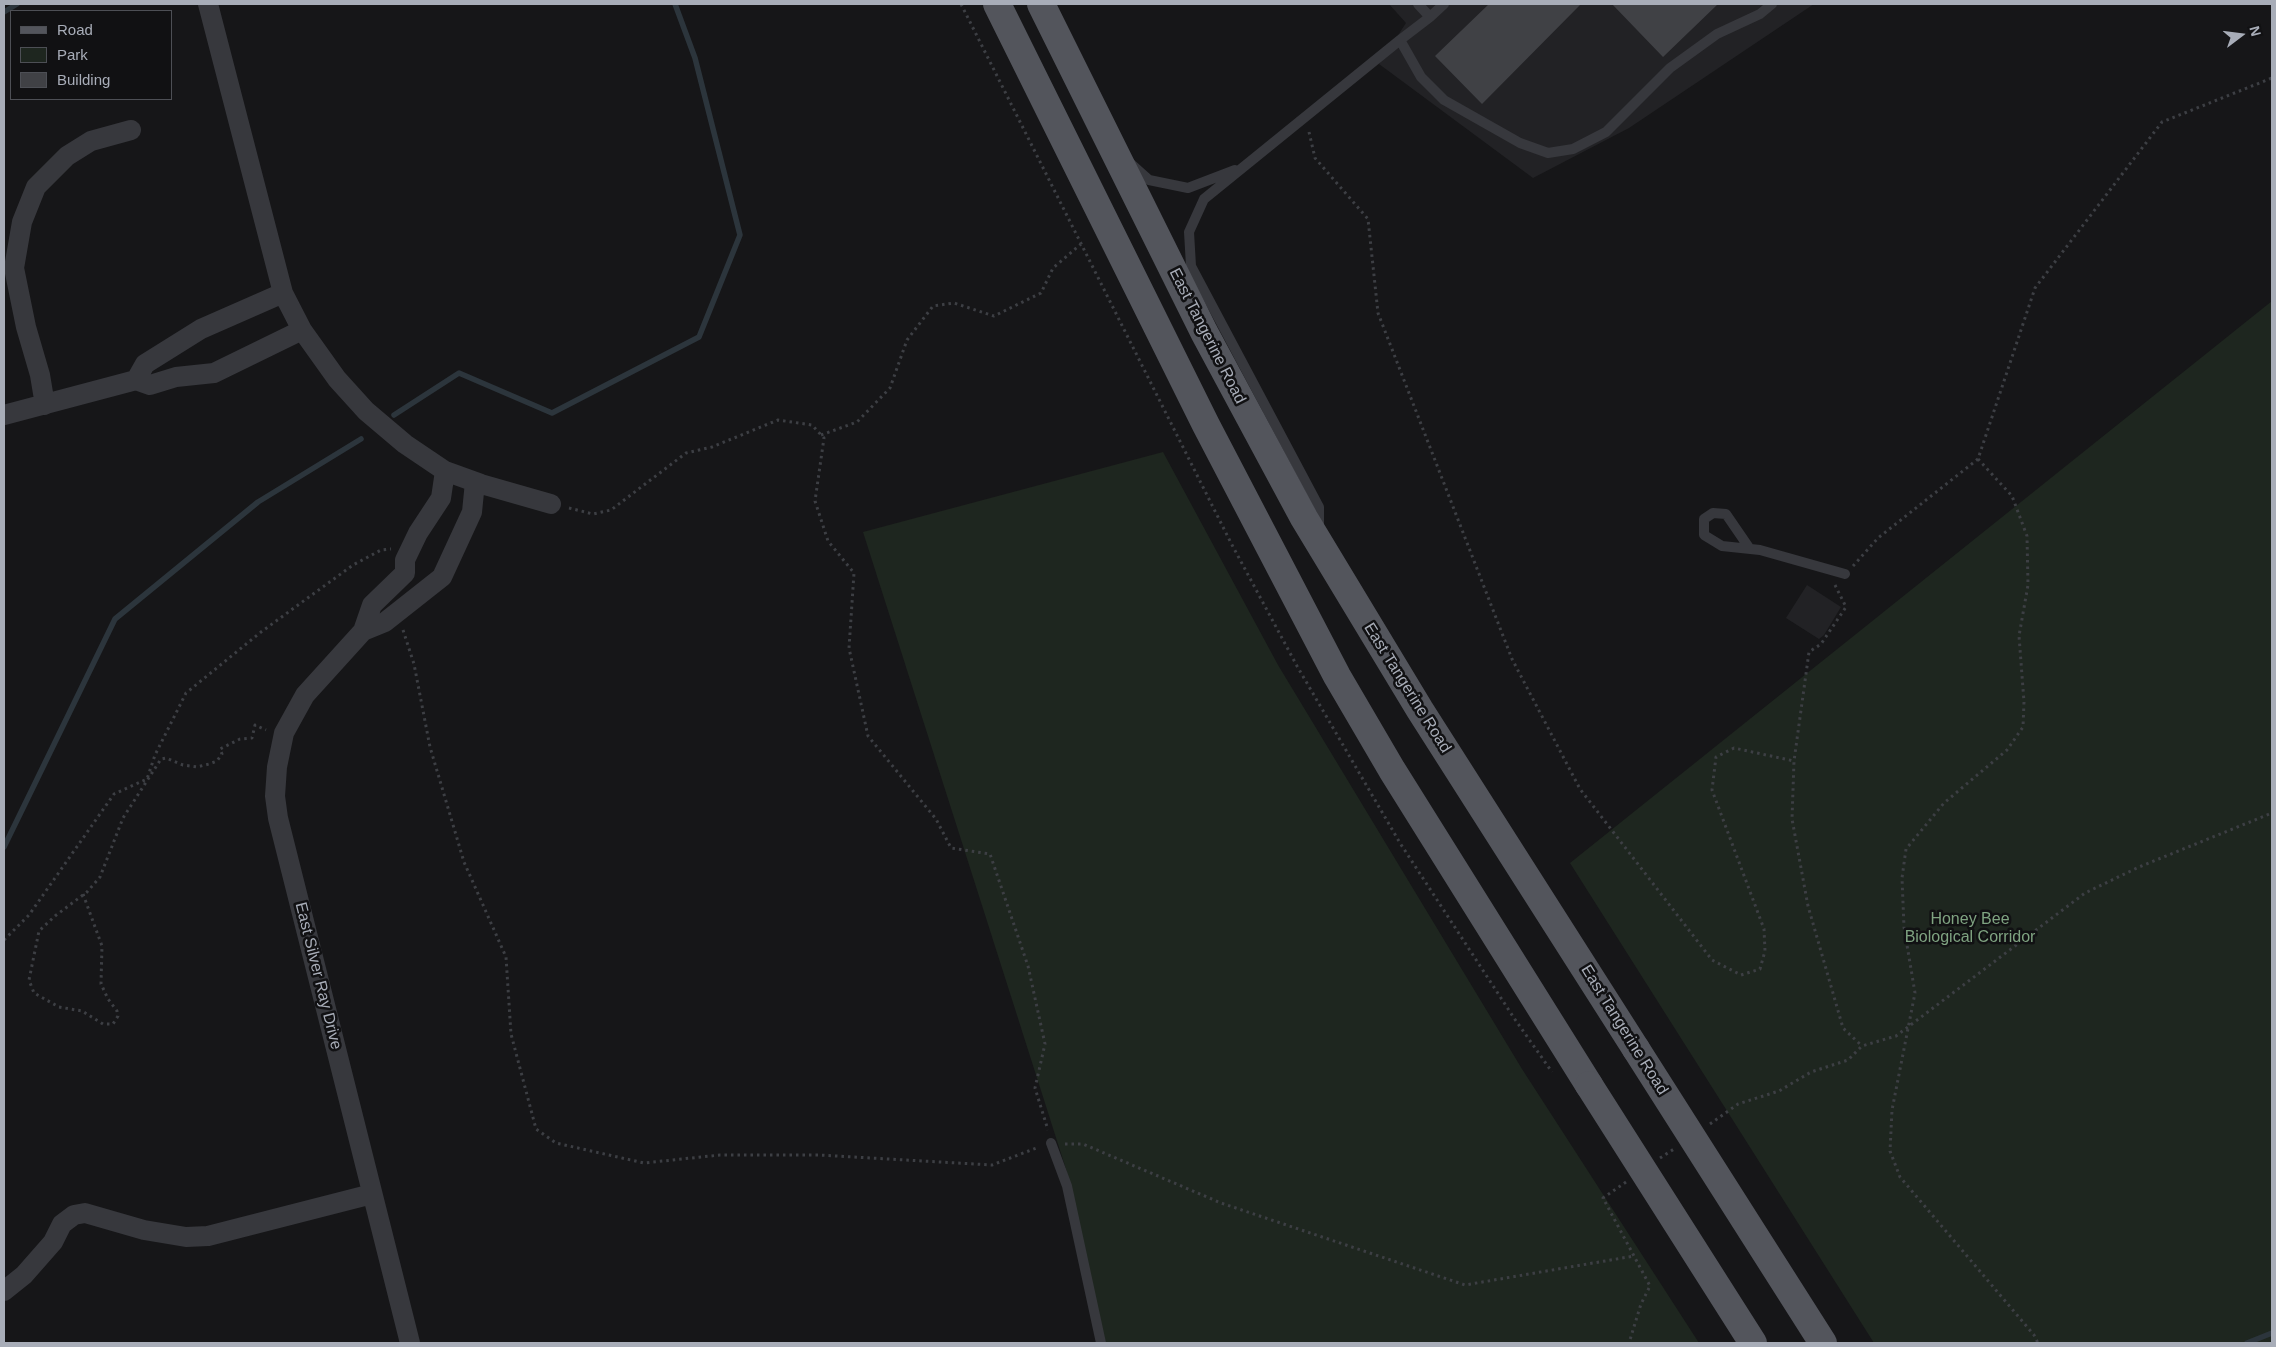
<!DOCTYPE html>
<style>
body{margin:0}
#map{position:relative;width:2276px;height:1347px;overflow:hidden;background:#161618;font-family:Arial,sans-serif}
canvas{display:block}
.frame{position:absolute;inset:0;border:5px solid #a8adb8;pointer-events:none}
.legend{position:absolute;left:10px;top:10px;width:162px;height:90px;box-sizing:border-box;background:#111113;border:1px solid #4d4f55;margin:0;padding:6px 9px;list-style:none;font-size:15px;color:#a8adb8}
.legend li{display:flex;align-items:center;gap:10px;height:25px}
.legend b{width:25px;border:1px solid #4d4f55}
.north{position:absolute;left:2216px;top:10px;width:50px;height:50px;-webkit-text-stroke:4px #111113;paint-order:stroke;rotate:75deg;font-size:14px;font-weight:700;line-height:20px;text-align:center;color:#a8adb8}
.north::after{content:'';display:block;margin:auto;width:18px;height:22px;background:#a8adb8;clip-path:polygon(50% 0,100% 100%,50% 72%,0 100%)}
</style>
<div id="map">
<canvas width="2276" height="1347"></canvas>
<div class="frame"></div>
<ul class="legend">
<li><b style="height:6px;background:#53555c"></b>Road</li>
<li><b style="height:14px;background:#1e261f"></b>Park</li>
<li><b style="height:14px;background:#404145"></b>Building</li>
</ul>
<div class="north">N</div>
</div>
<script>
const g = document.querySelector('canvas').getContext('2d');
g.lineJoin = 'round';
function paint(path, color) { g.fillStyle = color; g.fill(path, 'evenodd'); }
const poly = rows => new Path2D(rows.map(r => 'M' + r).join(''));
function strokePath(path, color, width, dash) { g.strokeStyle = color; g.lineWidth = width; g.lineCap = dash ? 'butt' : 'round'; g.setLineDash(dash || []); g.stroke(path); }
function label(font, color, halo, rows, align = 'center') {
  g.font = font + ' Arial,sans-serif'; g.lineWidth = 5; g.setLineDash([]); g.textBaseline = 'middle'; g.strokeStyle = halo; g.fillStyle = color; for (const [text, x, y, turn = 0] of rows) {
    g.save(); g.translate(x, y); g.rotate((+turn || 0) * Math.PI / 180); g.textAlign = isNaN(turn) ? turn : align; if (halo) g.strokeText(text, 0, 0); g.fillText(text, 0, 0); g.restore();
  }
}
const built = poly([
 [1389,4,1814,4,1629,128,1533,178,1379,64,1406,23],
 [1807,585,1841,607,1824,635,1819,639,1786,618]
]);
const green = poly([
 [2272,301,2272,1343,1874,1343,1570,863],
 [1163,452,1278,665,1522,1069,1699,1343,1105,1343,1066,1169,863,532]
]);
const shadow = poly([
 [1491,4,1579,4,1482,102,1437,56],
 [1613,4,1716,4,1663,55]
]);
const stream = poly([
 [4,12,17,4],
 [394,415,459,373,552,413,699,337,740,235,695,58,675,4],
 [4,847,115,619,258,502,361,439],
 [2247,1343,2272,1333]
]);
const building = poly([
 [1489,4,1581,4,1482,104,1435,56],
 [1612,4,1718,4,1663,57]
]);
const path = poly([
 [961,4,1231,543,1297,666,1400,843,1514,1018,1552,1072],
 [1309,132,1315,158,1368,219,1378,313,1512,659,1580,789,1712,960,1741,975,1760,969,1765,951,1764,929,1712,790,1716,757,1734,748,1794,761],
 [821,435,857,422,890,388,907,340,933,306,954,303,994,316,1041,293,1053,268,1081,244],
 [1978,459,2012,496,2027,536,2028,585,2019,636,2024,702,2023,727,2007,750,1944,803,1906,849,1902,878,1904,927,1915,993,1892,1110,1890,1151,1900,1177,2034,1335,2038,1343],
 [569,508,593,514,611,510,686,453,712,447,778,420,812,425,824,438,815,501,828,541,854,573,849,648,868,736,936,819,951,848,990,854,1028,966,1045,1044,1035,1088,1048,1130],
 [1853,566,1878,538,1978,459,2035,288,2162,122,2272,78],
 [1835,585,1846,607,1821,644,1809,652,1794,761,1792,819,1808,906,1843,1028,1862,1046],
 [403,630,414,664,430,747,464,862,506,957,511,1034,536,1129,556,1143,644,1163,720,1155,819,1155,992,1165,1039,1147],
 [83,894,102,946,101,984,108,999,117,1011,118,1016,113,1024,103,1024,82,1011,59,1007,34,993,29,980,39,931,55,916,87,892,100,877,123,818,161,759,166,758,183,765,197,767,209,764,217,761,222,754,220,749,240,739,252,738,255,725,266,730],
 [4,940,29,915,114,794,147,779,155,755,186,693,261,632,353,565,381,550,391,549],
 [1710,1124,1738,1104,1779,1091,1811,1072,1848,1060,1862,1046,1896,1036,2085,893,2139,867,2272,813],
 [1065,1144,1083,1144,1221,1203,1465,1285,1634,1256],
 [1660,1158,1674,1149],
 [1626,1182,1603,1198,1650,1286,1641,1304,1629,1343]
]);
const lane = poly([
 [1418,4,1430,17,1400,40,1421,77,1444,100,1520,143,1548,153,1573,149,1606,132,1670,68,1717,34,1760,14,1772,4],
 [1430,17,1444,4],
 [1130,163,1149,180,1188,188,1235,170],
 [1319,529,1319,507,1191,266,1189,232,1204,199,1400,40],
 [1750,549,1726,514,1713,513,1704,519,1704,535,1722,546,1760,550,1845,574],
 [1051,1143,1067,1186,1101,1343]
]);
const street = poly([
 [208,4,283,293,302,330,337,379,366,411,405,444,445,471,481,484,551,504],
 [136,380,145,364,201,329,283,293],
 [45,405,40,375,26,327,14,268,22,222,36,187,67,156,91,141,131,130],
 [4,415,136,380,150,385,176,377,214,373,302,330],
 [363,631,385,622,442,577,472,512,475,482],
 [4,1291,24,1275,53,1242,62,1224,74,1215,85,1213,144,1230,186,1237,208,1236,372,1194],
 [410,1343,278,818,275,796,277,767,284,733,305,695,363,631,372,605,405,573,405,560,418,533,441,498,445,471]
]);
const primary = poly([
 [997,4,1206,425,1337,676,1392,770,1589,1085],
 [1041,4,1204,332,1304,518,1420,710,1636,1049]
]);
const primaryBridge = poly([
 [1636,1049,1823,1343],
 [1589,1085,1753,1343]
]);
const streetNames = [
 ["East Tangerine Road",1207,336,63],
 ["East Tangerine Road",1407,688,58],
 ["East Silver Ray Drive",318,976,76],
 ["East Tangerine Road",1624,1030,58]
];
const parkNames = [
 ["Honey Bee",1970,920],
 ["Biological Corridor",1970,938]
];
paint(built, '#222225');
paint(green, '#1e261f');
paint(shadow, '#0007');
strokePath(stream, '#2c353c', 5.5);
paint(building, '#404145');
strokePath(path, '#3d3f44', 3, [2.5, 4]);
strokePath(lane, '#37383d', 10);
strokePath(street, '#37383d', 20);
strokePath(primary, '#53555c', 28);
strokePath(primaryBridge, '#53555c', 28);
label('16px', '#a8adb8', '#111113', streetNames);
label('16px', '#7fa381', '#111113', parkNames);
</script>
